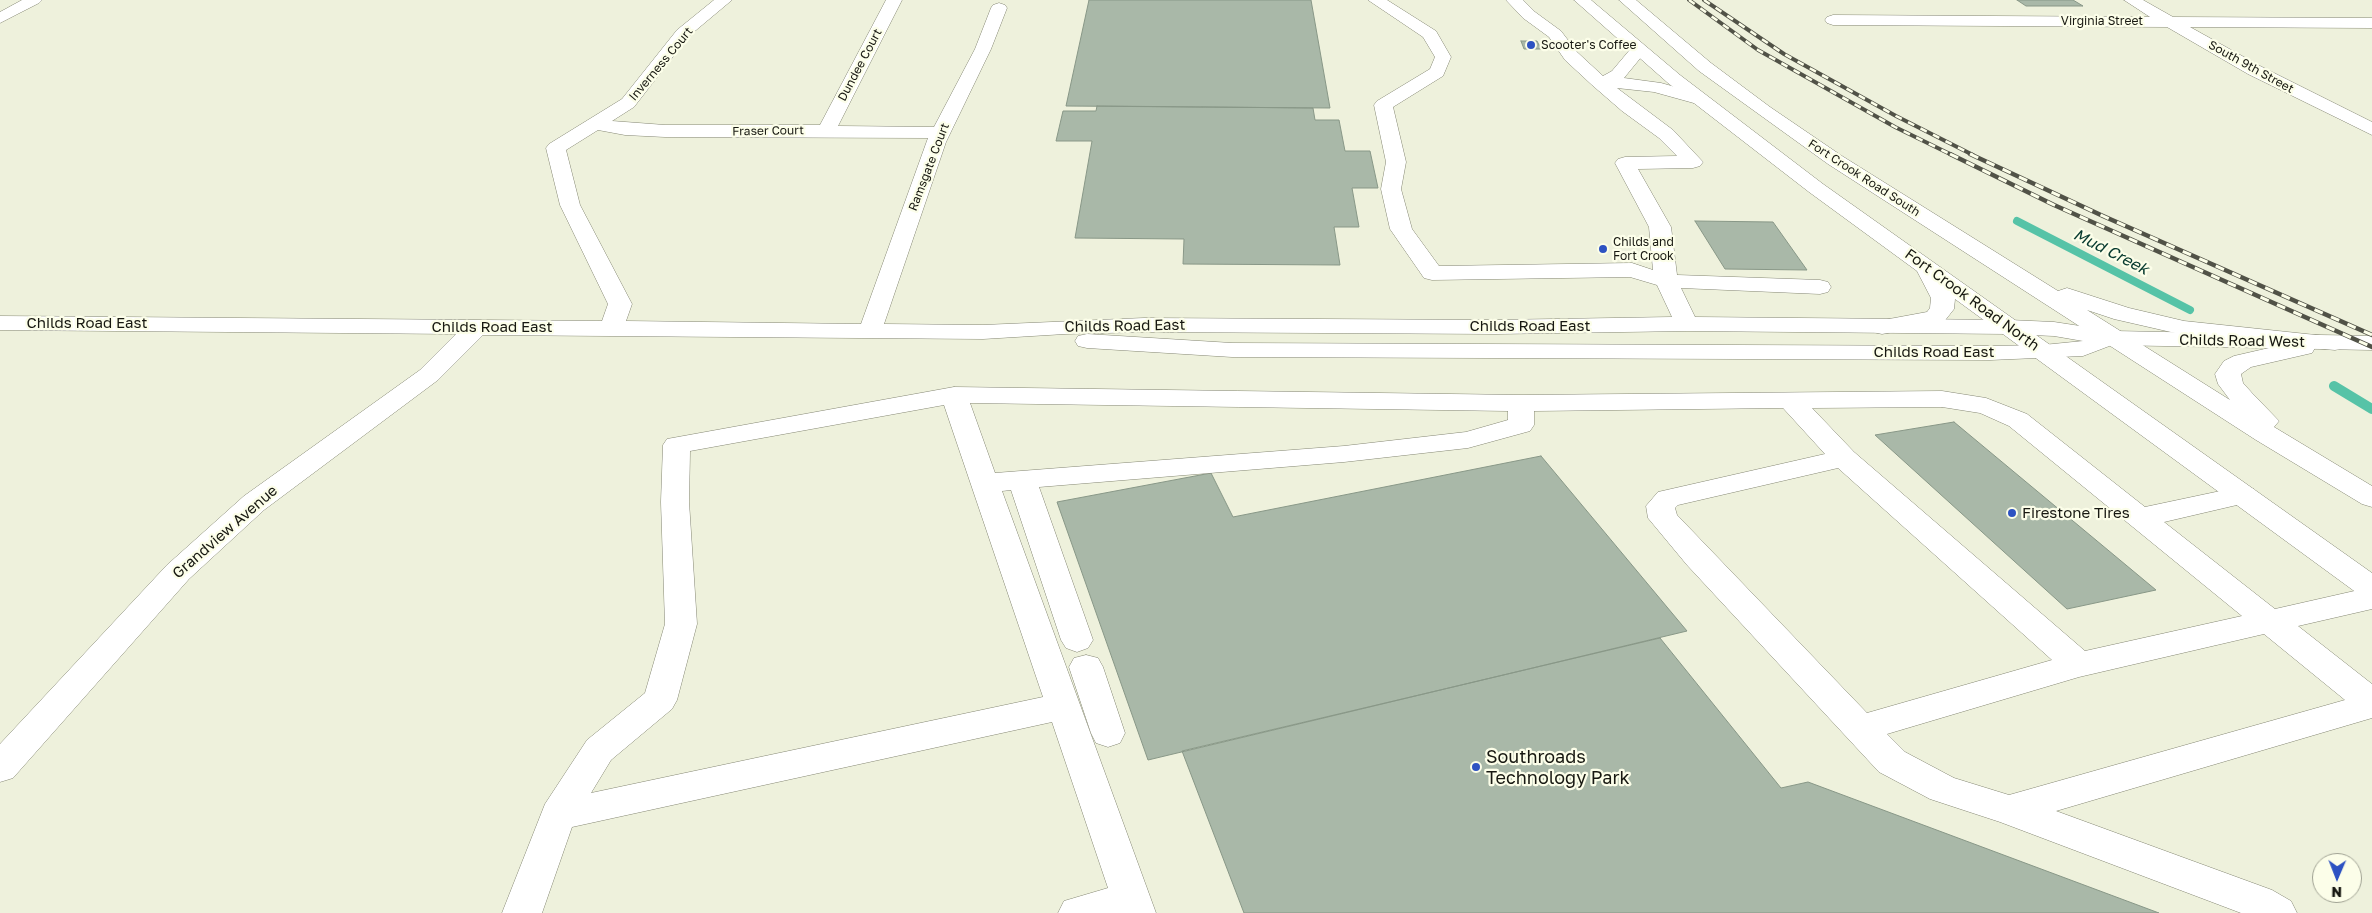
<!DOCTYPE html>
<style>
body{margin:0}
#map{position:relative;width:2372px;height:913px;overflow:hidden;background:#eef1dc;font-family:"Golos Text",sans-serif}
canvas{display:block}
.north{position:absolute;left:2312px;top:853px;width:50px;height:50px;box-sizing:border-box;background:#fcfee9;border:1px solid #a0a293;border-radius:50%;rotate:181deg;font-size:14px;font-weight:700;line-height:20px;text-align:center;color:#171811}
.north::after{content:'';display:block;margin:auto;width:18px;height:22px;background:#2d52c2;clip-path:polygon(50% 0,100% 100%,50% 72%,0 100%)}
</style>
<div id="map">
<canvas width="2372" height="913"></canvas>
<div class="north">N</div>
</div>
<script>
const g = document.querySelector('canvas').getContext('2d');
g.lineJoin = 'round';
const poly = rows => new Path2D(rows.map(r => 'M' + r).join(''));
function strokePath(path, color, width, dash) { g.strokeStyle = color; g.lineWidth = width; g.lineCap = dash ? 'butt' : 'round'; g.setLineDash(dash || []); g.stroke(path); }
function paint(path, color) { g.fillStyle = color; g.fill(path, 'evenodd'); }
function label(font, color, halo, rows, align = 'center') {
  g.font = font + ' "Golos Text",sans-serif'; g.lineWidth = 4.5; g.setLineDash([]); g.textBaseline = 'middle'; g.strokeStyle = halo; g.fillStyle = color; for (const [text, x, y, turn = 0] of rows) {
    g.save(); g.translate(x, y); g.rotate((+turn || 0) * Math.PI / 180); g.textAlign = isNaN(turn) ? turn : align; if (halo) g.strokeText(text, 0, 0); g.fillText(text, 0, 0); g.restore();
  }
}
const streamFar1 = poly([
 [2017,221,2190,310]
]);
const stream = poly([
 [2334,386,2372,409]
]);
const building = poly([
 [1089,0,1311,0,1330,108,1066,106,1089,0],
 [2017,0,2073,0,2083,6,2026,6,2017,0],
 [1521,41,1537,41,1541,49,1524,49,1521,41],
 [1097,106,1313,108,1315,120,1339,120,1345,151,1370,151,1378,188,1352,188,1359,227,1334,227,1340,265,1183,264,1184,239,1075,238,1092,141,1056,141,1063,111,1096,111,1097,106],
 [1695,221,1773,222,1807,270,1725,269,1695,221],
 [1954,422,2156,590,2067,609,1875,435,1954,422],
 [1541,456,1687,631,1148,760,1057,502,1211,473,1233,517,1541,456],
 [1660,638,1781,788,1808,782,2159,913,1244,913,1182,751,1660,638]
]);
const minor = poly([
 [714,0,732,0,689,36,634,107,612,121,665,125,820,125,886,0,902,0,838,126,934,127,975,49,991,8,993,5,999,3,1005,5,1007,8,991,49,946,142,884,324,983,325,1144,318,1496,320,1672,317,1657,285,1630,277,1432,280,1424,278,1390,229,1381,189,1386,162,1374,105,1377,101,1430,69,1435,57,1423,37,1368,0,1387,0,1436,31,1451,57,1443,76,1393,107,1406,162,1401,189,1412,229,1439,266,1632,263,1653,270,1649,227,1615,163,1618,159,1625,157,1677,156,1659,138,1622,111,1592,85,1565,60,1549,37,1523,18,1506,0,1523,0,1535,12,1561,31,1577,52,1603,76,1612,71,1633,46,1639,45,1645,46,1647,50,1624,78,1661,83,1707,96,1710,100,1707,104,1701,105,1654,92,1617,88,1673,130,1703,162,1700,166,1693,168,1638,169,1671,227,1677,275,1820,280,1828,282,1831,287,1828,292,1820,294,1681,288,1695,317,2009,320,2054,322,2113,331,2372,336,2372,350,2112,345,2083,356,1990,360,1232,357,1087,348,1078,346,1075,341,1078,336,1087,334,1232,343,1990,346,2043,345,2083,341,2054,336,2009,334,1687,331,1496,334,1144,332,1065,334,983,339,483,335,438,380,264,510,189,579,13,778,0,782,0,744,167,565,244,496,420,370,456,334,0,330,0,316,602,321,608,304,560,205,546,148,549,144,622,99,677,30,714,0],
 [598,130,625,135,665,137,928,138,861,324,626,321,632,304,580,205,566,150,598,130],
 [2124,0,2143,0,2173,17,2372,18,2372,28,2190,27,2260,66,2372,122,2372,135,2248,74,2167,27,1833,25,1827,23,1825,20,1827,17,1833,15,2150,17,2124,0],
 [954,387,1521,395,1942,391,1986,398,2027,414,2145,507,2244,486,2254,489,2258,495,2254,501,2164,522,2275,609,2372,587,2372,609,2298,626,2372,684,2372,718,2056,811,2272,890,2291,901,2297,913,2241,913,2000,822,1930,799,1879,772,1687,565,1648,518,1646,506,1658,492,1825,454,1783,408,1534,411,1534,425,1530,431,1468,448,1344,462,1039,487,1093,640,1088,648,1077,652,1066,648,1061,640,1011,490,1002,491,1156,913,1058,913,1064,901,1108,888,1052,722,572,827,542,913,502,913,545,804,587,740,645,693,665,624,661,502,663,445,667,439,954,387],
 [970,403,1508,411,1508,420,1466,432,1344,446,995,473,970,403],
 [944,405,1043,697,591,793,611,760,672,709,677,700,697,624,689,502,690,451,944,405],
 [1942,407,1980,413,2009,426,2242,616,2085,651,1854,452,1812,408,1942,407],
 [1838,468,2052,660,1867,713,1677,515,1675,508,1678,505,1838,468],
 [2264,634,2345,700,2009,795,1954,778,1905,752,1887,734,2079,677,2264,634],
 [1086,655,1098,658,1103,667,1125,733,1120,743,1108,747,1096,743,1091,733,1069,667,1074,658,1086,655]
]);
const major = poly([
 [22,0,42,0,39,3,0,23,0,12,22,0],
 [1574,0,1591,0,1680,75,1823,184,2372,573,2372,599,2361,596,1955,299,1954,309,1943,323,1882,334,1873,332,1870,327,1873,322,1927,312,1930,308,1931,298,1917,271,1809,192,1668,83,1574,0],
 [1619,0,1636,0,1711,63,1770,107,1842,156,2058,291,2067,288,2129,308,2184,321,2344,338,2347,343,2344,348,2335,350,2315,348,2312,353,2251,367,2241,374,2243,383,2252,393,2279,421,2274,427,2372,486,2372,507,2362,504,2256,440,1828,164,1699,71,1619,0],
 [2087,310,2114,319,2184,335,2282,345,2234,356,2224,361,2215,374,2218,384,2230,400,2087,310]
]);
const railFar1 = poly([
 [1689,0,1758,50,1895,127,1952,155],
 [1704,0,1784,54,1896,116,1973,155]
]);
const rail = poly([
 [1950,154,2054,205,2372,347],
 [1970,154,2103,216,2372,335]
]);
const markers = [
 [1531,45,5,"#2d52c2"],
 [1603,249,5,"#2d52c2"],
 [2012,513,5,"#2d52c2"],
 [1476,767,5,"#2d52c2"]
];
const farStreetnames = [
 ["Virginia Street",2102,21],
 ["Inverness Court",661,64,-50],
 ["Dundee Court",860,65,-62],
 ["South 9th Street",2251,67,29],
 ["Fraser Court",768,131,-1],
 ["Ramsgate Court",929,167,-69],
 ["Fort Crook Road South",1864,178,33]
];
const farPoinames = [
 ["Scooter's Coffee",1541,45],
 ["Childs and",1613,242],
 ["Fort Crook",1613,256]
];
const streetNames = [
 ["Fort Crook Road North",1972,300,36],
 ["Childs Road East",87,323],
 ["Childs Road East",1125,326,-1],
 ["Childs Road East",1530,326],
 ["Childs Road East",492,327],
 ["Childs Road West",2242,341,1],
 ["Childs Road East",1934,352],
 ["Grandview Avenue",225,532,-41]
];
const poiNames = [
 ["Firestone Tires",2022,513]
];
const waterNames = [
 ["Mud Creek",2111,252,27]
];
const nearPoinames = [
 ["Southroads",1486,757],
 ["Technology Park",1486,778]
];
strokePath(streamFar1, '#56c3a7', 8);
strokePath(stream, '#56c3a7', 10);
paint(building, '#a9b8a8');
strokePath(building, '#889787', 1);
strokePath(minor, '#858774', 1);
strokePath(major, '#858774', 1);
paint(minor, '#fff');
paint(major, '#fff');
strokePath(railFar1, '#515247', 4);
strokePath(rail, '#515247', 4.5);
strokePath(railFar1, '#fcfee9', 2.5, [7]);
strokePath(rail, '#fcfee9', 3, [9]);
for (const [x, y, r, color] of markers) { const dot = new Path2D(); dot.arc(x, y, r, 0, 2 * Math.PI); g.fillStyle = color; g.fill(dot); strokePath(dot, '#fcfee9', 2); }
label('12px', '#171811', '#fcfee9', farStreetnames);
label('12px', '#171811', '#fcfee9', farPoinames, 'left');
label('15px', '#171811', '#fcfee9', streetNames);
label('15px', '#171811', '#fcfee9', poiNames, 'left');
label('italic 16px', '#073a2f', '#fcfee9', waterNames);
label('18px', '#171811', '#fcfee9', nearPoinames, 'left');
</script>
